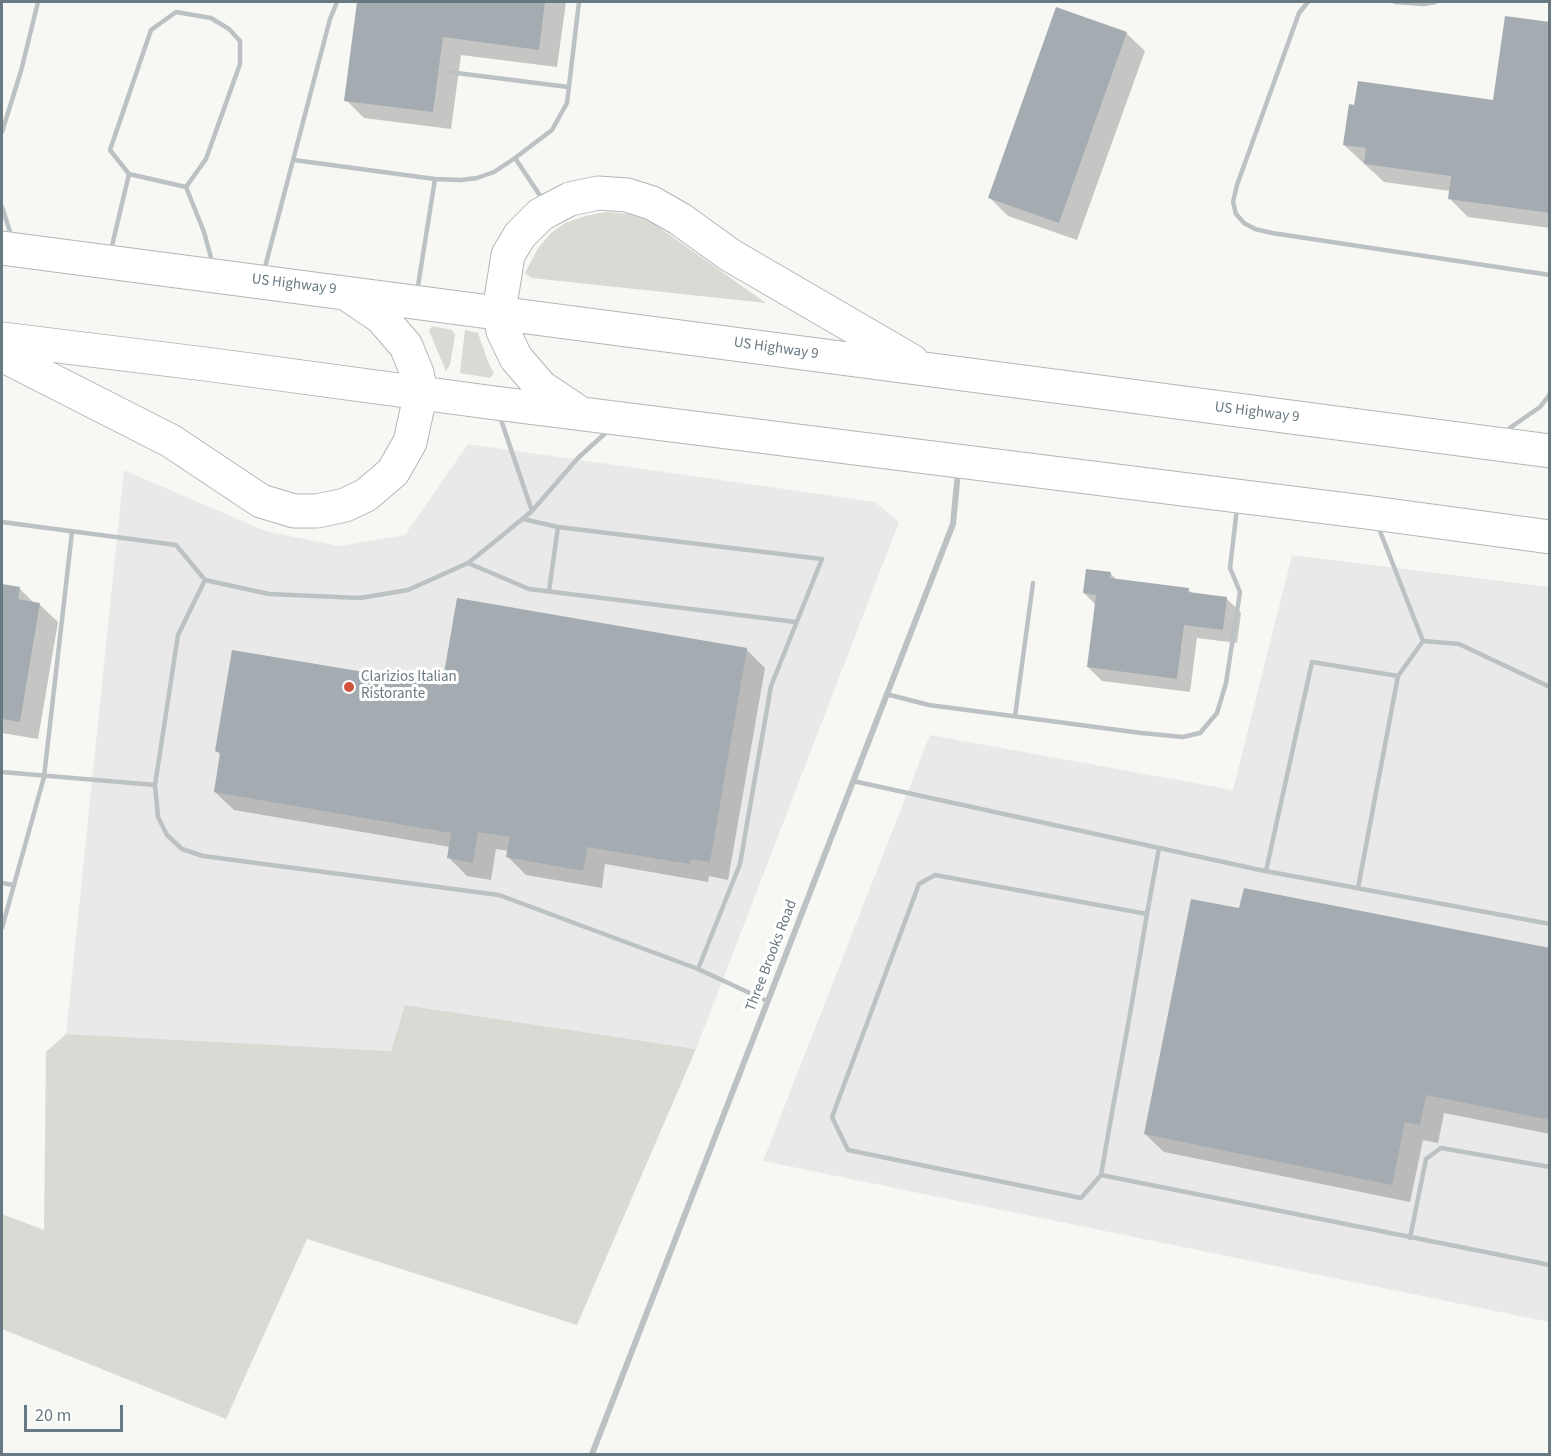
<!DOCTYPE html>
<style>
body{margin:0}
#map{position:relative;width:1551px;height:1456px;overflow:hidden;background:#f7f7f4;font-family:"Source Sans 3",sans-serif}
canvas{display:block}
.frame{position:absolute;inset:0;border:3px solid #697982;pointer-events:none}
.scale{position:absolute;left:24px;top:1405px;width:99px;height:27px;box-sizing:border-box;border:3px solid #697982;border-top:0;padding-left:8px;font-size:18px;line-height:21px;white-space:nowrap;color:#697982;-webkit-text-stroke:4px #fff;paint-order:stroke}
</style>
<div id="map">
<canvas width="1551" height="1456"></canvas>
<div class="frame"></div>
<div class="scale">20 m</div>
</div>
<script>
const g = document.querySelector('canvas').getContext('2d');
g.lineJoin = 'round';
function paint(path, color) { g.fillStyle = color; g.fill(path, 'evenodd'); }
const poly = rows => new Path2D(rows.map(r => 'M' + r).join(''));
function strokePath(path, color, width, dash) { g.strokeStyle = color; g.lineWidth = width; g.lineCap = dash ? 'butt' : 'round'; g.setLineDash(dash || []); g.stroke(path); }
function label(font, color, halo, rows, align = 'center') {
  g.font = font + ' "Source Sans 3",sans-serif'; g.lineWidth = 6; g.setLineDash([]); g.textBaseline = 'middle'; g.strokeStyle = halo; g.fillStyle = color; for (const [text, x, y, turn = 0] of rows) {
    g.save(); g.translate(x, y); g.rotate((+turn || 0) * Math.PI / 180); g.textAlign = isNaN(turn) ? turn : align; if (halo) g.strokeText(text, 0, 0); g.fillText(text, 0, 0); g.restore();
  }
}
const built = poly([
 [468,444,875,502,899,522,696,1049,406,1005,392,1051,66,1034,124,470,265,531,339,546,405,535],
 [1292,555,1549,587,1549,1322,763,1161,930,735,1233,790]
]);
const green = poly([
 [606,212,630,214,650,221,766,303,532,278,525,273,538,248,551,233,565,223,585,216],
 [432,326,452,330,455,335,450,365,446,371,429,331],
 [465,330,478,333,488,362,494,373,490,378,460,373],
 [405,1005,696,1049,577,1325,307,1239,226,1419,2,1329,2,1214,44,1230,46,1052,66,1034,391,1051]
]);
const shadow = poly([
 [358,2,566,2,557,67,461,55,451,129,364,118,346,100],
 [1550,23,1550,228,1468,217,1449,198,1450,191,1384,182,1344,145,1494,102],
 [1126,33,1145,51,1077,240,1008,216,990,198],
 [1110,573,1117,580,1188,589,1194,595,1227,599,1241,613,1237,643,1197,638,1190,692,1102,681,1088,667,1096,605,1084,593],
 [2,585,19,588,34,603,39,604,58,622,38,739,2,733],
 [746,649,765,668,728,880,709,876,708,882,605,864,602,888,526,875,508,857,509,851,496,849,491,880,467,876,449,858,450,847,234,810,215,792,221,756,217,751,444,687],
 [1240,910,1550,950,1550,1134,1444,1113,1438,1143,1423,1140,1410,1202,1164,1152,1145,1134]
]);
const building = poly([
 [357,2,545,2,539,50,443,37,433,112,344,101],
 [1056,7,1127,32,1059,223,988,198],
 [1505,16,1550,22,1550,213,1448,199,1451,176,1364,164,1366,148,1343,145,1349,104,1354,105,1358,81,1493,100],
 [1086,569,1111,572,1110,578,1189,588,1188,592,1227,597,1223,630,1184,625,1177,679,1087,667,1096,595,1083,593],
 [2,584,20,587,18,599,40,603,20,722,2,719],
 [457,598,747,648,710,862,691,859,690,864,587,847,583,871,506,857,510,837,478,832,473,863,447,858,451,833,214,792,220,753,215,751,232,650,442,685],
 [1244,888,1550,948,1550,1120,1426,1095,1420,1125,1405,1122,1392,1185,1144,1134,1191,899,1239,908]
]);
const lane = poly([
 [1308,2,1299,13,1237,185,1233,202,1236,214,1244,223,1255,229,1272,233,1550,275],
 [1395,2,1424,4,1435,2],
 [449,72,568,87],
 [2,132,21,71,38,2],
 [294,160,435,179,417,292],
 [129,174,186,187],
 [435,179,461,180,477,178,494,172,515,158],
 [543,200,515,158,552,130,567,103,579,2],
 [2,207,12,238],
 [111,250,129,174,110,150,151,30,176,12,211,18,229,29,240,41,240,64,206,159,186,187,204,232,213,265],
 [264,271,330,19,337,2],
 [499,414,532,511],
 [1504,432,1540,407,1550,394],
 [523,519,558,527,822,559,771,686,740,864,698,969],
 [2,522,176,545,205,580],
 [1378,526,1423,641],
 [468,563,529,589,796,622],
 [549,591,558,527],
 [1423,641,1459,644,1550,687],
 [886,694,929,705,1141,733,1183,737,1200,733,1217,713,1226,683,1240,592,1230,568,1237,508],
 [1015,716,1033,583],
 [2,772,155,785,158,817,167,835,182,849,203,856,499,895,698,969,767,1001],
 [853,781,1260,870,1550,924],
 [155,785,178,635,205,580,269,594,360,598,408,590,468,563,493,543,532,511,578,458,610,429],
 [1266,871,1312,662,1398,676,1423,641],
 [2,883,13,885],
 [1358,888,1398,676],
 [1147,914,935,875,919,884,832,1117,848,1150,1081,1198,1101,1175,1113,1107,1130,1014,1147,914,1159,848],
 [2,928,44,777,72,532],
 [1101,1175,1550,1265],
 [1410,1238,1426,1159,1441,1148,1550,1167]
]);
const street = poly([
 [592,1454,953,524,958,472]
]);
const highway = poly([
 [2,248,1550,451],
 [2,339,213,365,495,403,1373,513,1550,537],
 [2,355,171,441,261,501,294,511,317,511,345,505,366,495,393,472,410,442,421,392,417,373,406,346,381,317,347,294],
 [577,411,541,387,516,358,503,331,499,312,508,255,520,235,540,215,549,210,570,199,598,193,627,195,652,203,680,219,730,255,912,361]
]);
const markers = [
 [349,687,6,"#d0513b"]
];
const streetNames = [
 ["US Highway 9",294,285,7],
 ["US Highway 9",776,349,8],
 ["US Highway 9",1257,413,7],
 ["Three Brooks Road",772,956,-69]
];
const poiNames = [
 ["Clarizios Italian",361,678],
 ["Ristorante",361,695]
];
paint(built, '#e8e9e8');
paint(green, '#d7dbd4');
paint(shadow, '#0003');
paint(building, '#a4acb1');
strokePath(highway, '#b2b6b9', 35);
strokePath(lane, '#bcc1c4', 4.5);
strokePath(street, '#bcc1c4', 6);
strokePath(highway, '#fff', 33);
for (const [x, y, r, color] of markers) { const dot = new Path2D(); dot.arc(x, y, r, 0, 2 * Math.PI); g.fillStyle = color; g.fill(dot); strokePath(dot, '#fff', 2); }
label('15px', '#697982', '#fff', streetNames);
label('15px', '#697982', '#fff', poiNames, 'left');
</script>
